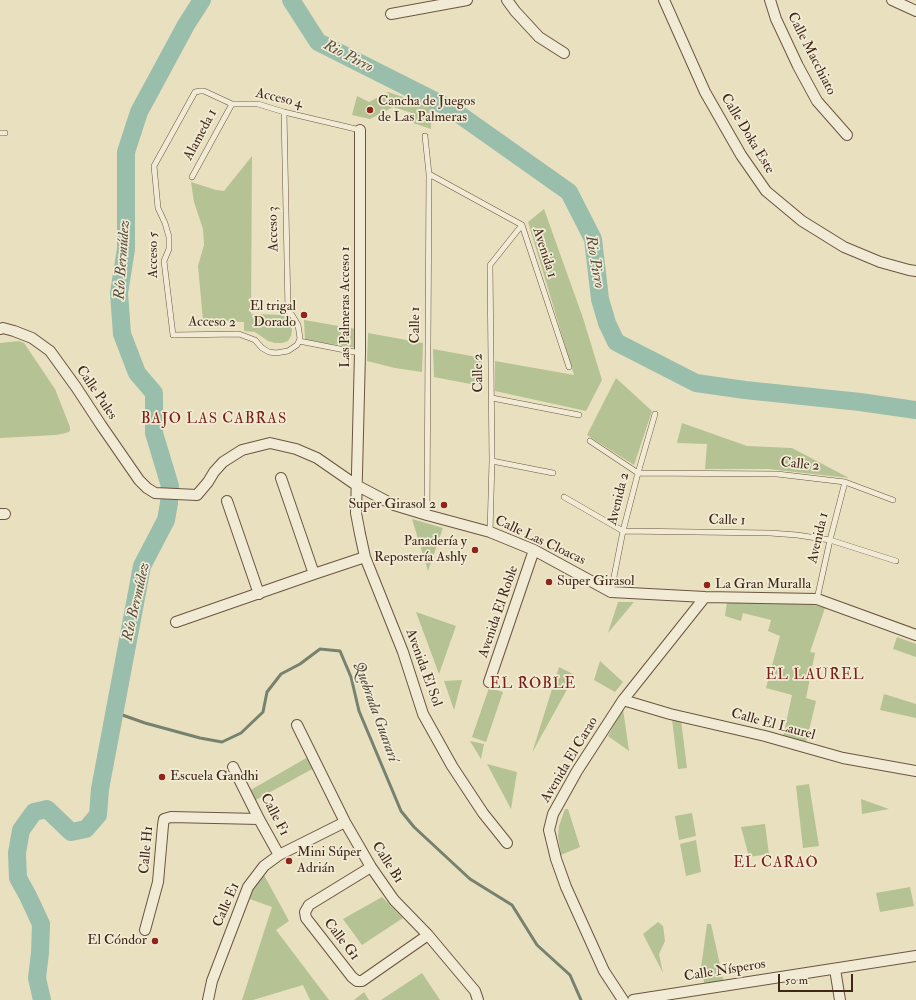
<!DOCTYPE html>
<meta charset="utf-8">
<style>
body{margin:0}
#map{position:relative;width:916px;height:1000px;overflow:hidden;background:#e9e0bf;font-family:"IM FELL Double Pica",serif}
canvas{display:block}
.scale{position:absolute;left:778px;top:974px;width:75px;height:18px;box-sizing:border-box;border:2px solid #412717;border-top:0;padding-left:5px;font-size:12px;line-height:14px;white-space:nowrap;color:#412717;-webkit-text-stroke:3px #f1ebd5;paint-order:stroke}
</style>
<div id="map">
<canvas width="916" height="1000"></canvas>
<div class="scale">50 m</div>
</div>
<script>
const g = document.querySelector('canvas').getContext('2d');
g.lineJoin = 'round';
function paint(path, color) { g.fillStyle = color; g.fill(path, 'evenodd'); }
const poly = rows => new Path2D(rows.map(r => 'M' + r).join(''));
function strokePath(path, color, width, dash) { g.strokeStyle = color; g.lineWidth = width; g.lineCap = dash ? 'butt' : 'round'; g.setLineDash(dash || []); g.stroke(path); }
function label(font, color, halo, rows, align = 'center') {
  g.font = font + ' "IM FELL Double Pica",serif'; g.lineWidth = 3.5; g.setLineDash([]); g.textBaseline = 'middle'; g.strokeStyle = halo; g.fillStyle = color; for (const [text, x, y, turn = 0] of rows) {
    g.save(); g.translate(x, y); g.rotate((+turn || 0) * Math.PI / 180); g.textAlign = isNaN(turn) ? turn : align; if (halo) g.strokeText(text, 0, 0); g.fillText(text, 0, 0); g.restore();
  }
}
const green = poly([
 [388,92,412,100,431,106,431,129,413,123,412,113,393,107,370,119,352,115,357,96,369,102],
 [252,156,251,314,285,315,291,325,292,330,291,336,288,341,282,343,275,343,268,341,255,332,244,331,244,322,203,320,198,266,204,245,203,229,194,202,191,182,216,190,224,191],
 [544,209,583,318,602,380,586,411,495,391,495,361,574,375,528,222],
 [304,320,356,329,357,348,305,340],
 [368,333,423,343,422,372,395,368,367,361],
 [19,341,24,343,55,389,70,427,70,431,66,433,56,435,0,438,0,343],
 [433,349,482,358,481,386,434,377],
 [616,378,652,411,634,465,587,435],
 [682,423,747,446,792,448,849,478,768,469,705,469,707,444,677,443],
 [412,519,443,528,428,571],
 [618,602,634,602,608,633],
 [727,602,776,603,810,604,825,608,810,652,815,653,806,698,816,701,806,743,783,737,792,695,766,688,780,636,768,631,771,620,743,613,741,621,725,616],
 [416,612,456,626,439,674],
 [897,637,916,644,916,657,893,649],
 [600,661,623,682,615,692,594,680],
 [559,667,575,675,532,753],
 [462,680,454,710,444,681],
 [489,688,503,692,486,742,472,737],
 [884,694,916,704,916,718,880,710],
 [623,709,629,751,608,736],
 [672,719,681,720,687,768,678,769],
 [470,741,484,744,481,759],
 [308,757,314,768,254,801,249,791],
 [487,764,517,772,511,809],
 [809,784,819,846,803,848,796,786],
 [861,799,889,809,862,814],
 [565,809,568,809,580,847,561,855,558,836,559,826],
 [692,813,696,836,679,840,675,816],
 [765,824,769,854,749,857,741,827],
 [696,840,701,872,686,876,680,844],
 [264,875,289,921,276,930,329,1000,310,1000,303,985,253,1000,242,1000,272,907,247,898,253,887],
 [910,887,914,906,880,912,876,893],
 [382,897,403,918,362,945,343,919],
 [658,922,663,926,665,941,659,954,663,973,643,934],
 [707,924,711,924,724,983,705,987,701,968],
 [422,973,440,1000,381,1000],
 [364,992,369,1000,354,1000]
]);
const stream = poly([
 [114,712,145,723,200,738,222,742,241,733,263,712,267,692,281,674,300,664,320,649,340,651,351,677,359,711,401,811,414,827,470,879,512,905,537,945,570,975,581,1000]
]);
const river = poly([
 [291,0,318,42,453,110,569,192,593,239,600,299,607,323,616,342,696,383,745,390,860,402,916,410],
 [42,1000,37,978,40,953,41,924,28,896,18,878,17,853,21,830,34,812,47,809,71,832,86,829,98,815,100,789,142,566,166,520,169,503,170,486,154,433,154,393,137,373,122,334,119,293,126,249,126,152,139,112,186,25,202,0]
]);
const service = poly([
 [284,112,288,311,292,315,298,325,300,338,299,341],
 [0,133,5,133],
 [425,136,429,174,427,515],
 [429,174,522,225,569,367],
 [192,177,232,104],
 [299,341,297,345,288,351,276,353,269,352,262,348,255,340,239,334,173,335,164,261,169,249,169,237,165,223,158,208,154,166,195,92,200,91,204,91,232,104,258,104,284,112,360,130],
 [299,341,360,353],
 [492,398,579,415],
 [590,441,638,473,777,474,845,482,893,500],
 [492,461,553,473],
 [564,497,623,531,770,533,797,535,830,540,896,561],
 [490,532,492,461,490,265,522,225],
 [611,592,623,531,638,473,655,414],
 [817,599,830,540,845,482]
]);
const minor = poly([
 [507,0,515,11,539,37,564,53],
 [664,0,705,92,741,155,766,191,802,221,844,247,880,262,909,270,916,271],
 [770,0,776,19,798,66,817,101,847,135],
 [892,0,916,11],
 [391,14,467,0],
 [360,130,360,353,356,513,360,534,365,557,403,652,423,714,452,766,483,813,507,843],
 [0,329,3,328,14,331,32,338,50,351,76,387,101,425,139,480,147,488,155,493,197,495,208,482,214,472,223,462,242,450,270,443,296,449,317,458,356,485,394,505,427,515,490,532,534,550,611,592,705,597,817,599,916,635],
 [281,478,314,574],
 [227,501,259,594],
 [0,514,5,514],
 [176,622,314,574,365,557],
 [489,682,534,550],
 [623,700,670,714,765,736,843,758,916,771],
 [297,725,345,822,371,867,394,900,428,935,475,991,478,1000],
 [233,767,259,819,279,855],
 [371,867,309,905,305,912,306,918,352,977,357,981,362,981,428,935],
 [145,930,158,882,163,825,164,819,171,817,259,819],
 [835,969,840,1000],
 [208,1000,212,981,248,887,264,866,279,855,345,822],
 [623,1000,604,971,566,887,556,859,549,830,553,814,577,771,623,700,705,597],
 [633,1000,916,956]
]);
const markers = [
 [370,110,4,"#8f2418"],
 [304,315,4,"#8f2418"],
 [444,505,4,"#8f2418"],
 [475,550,4,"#8f2418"],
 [549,582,4,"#8f2418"],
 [707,585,4,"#8f2418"],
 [162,777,4,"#8f2418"],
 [289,861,4,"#8f2418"],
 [155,941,4,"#8f2418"]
];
const streetNames = [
 ["Calle Macchiato",811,54,63],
 ["Acceso 4",279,99,13],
 ["Calle Doka Este",747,134,59],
 ["Alameda 1",201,135,-62],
 ["Acceso 3",274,229,-91],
 ["Avenida 1",544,253,72],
 ["Acceso 5",154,255,-90],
 ["Las Palmeras Acceso 1",346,307,-90],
 ["Acceso 2",212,323,1],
 ["Calle 1",416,325,-90],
 ["Calle 2",479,373,-91],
 ["Calle Pules",96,393,56],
 ["Calle 2",800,465,6],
 ["Avenida 2",619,499,-76],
 ["Calle 1",727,521,1],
 ["Avenida 1",819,538,-77],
 ["Calle Las Cloacas",540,541,25],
 ["Avenida El Roble",499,612,-71],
 ["Avenida El Sol",423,668,70],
 ["Calle El Laurel",773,725,15],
 ["Avenida El Carao",570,760,-59],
 ["Calle F1",274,815,62],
 ["Calle H1",147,850,-85],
 ["Calle B1",387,863,57],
 ["Calle E1",227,905,-67],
 ["Calle G1",341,940,52],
 ["Calle Nísperos",725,971,-9]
];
const poiNames = [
 ["Cancha de Juegos",378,102],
 ["de Las Palmeras",378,118],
 ["El trigal",296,307,"right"],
 ["Dorado",296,323,"right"],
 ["Super Girasol 2",436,505,"right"],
 ["Panadería y",467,542,"right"],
 ["Repostería Ashly",467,558,"right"],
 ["Super Girasol",557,582],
 ["La Gran Muralla",715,585],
 ["Escuela Gandhi",170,777],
 ["Mini Súper",297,853],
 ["Adrián",297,869],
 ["El Cóndor",147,941,"right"]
];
const waterNames = [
 ["Rio Pirro",348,57,27],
 ["Río Bermúdez",123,260,-86],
 ["Rio Pirro",594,262,80],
 ["Río Bermúdez",137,602,-77],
 ["Quebrada Guararí",375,712,70]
];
const neighbourhoodNames = [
 ["BAJO LAS CABRAS",214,420],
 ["EL LAUREL",815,676],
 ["EL ROBLE",533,685],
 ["EL CARAO",776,864]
];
paint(green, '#b5c293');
strokePath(stream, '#768270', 3);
strokePath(river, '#99beab', 18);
strokePath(service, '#6b5541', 6);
strokePath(minor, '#6b5541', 12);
strokePath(service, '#f1ebd5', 5);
strokePath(minor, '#f1ebd5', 10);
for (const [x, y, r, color] of markers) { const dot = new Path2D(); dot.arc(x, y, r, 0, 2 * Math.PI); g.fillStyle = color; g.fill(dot); strokePath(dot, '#f1ebd5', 1.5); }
label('14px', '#412717', '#f1ebd5', streetNames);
label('14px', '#412717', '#f1ebd5', poiNames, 'left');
label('italic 15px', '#574d3c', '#f1ebd5', waterNames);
g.letterSpacing = '1px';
label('15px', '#7a1f14', '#f1ebd5', neighbourhoodNames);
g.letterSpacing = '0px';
</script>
